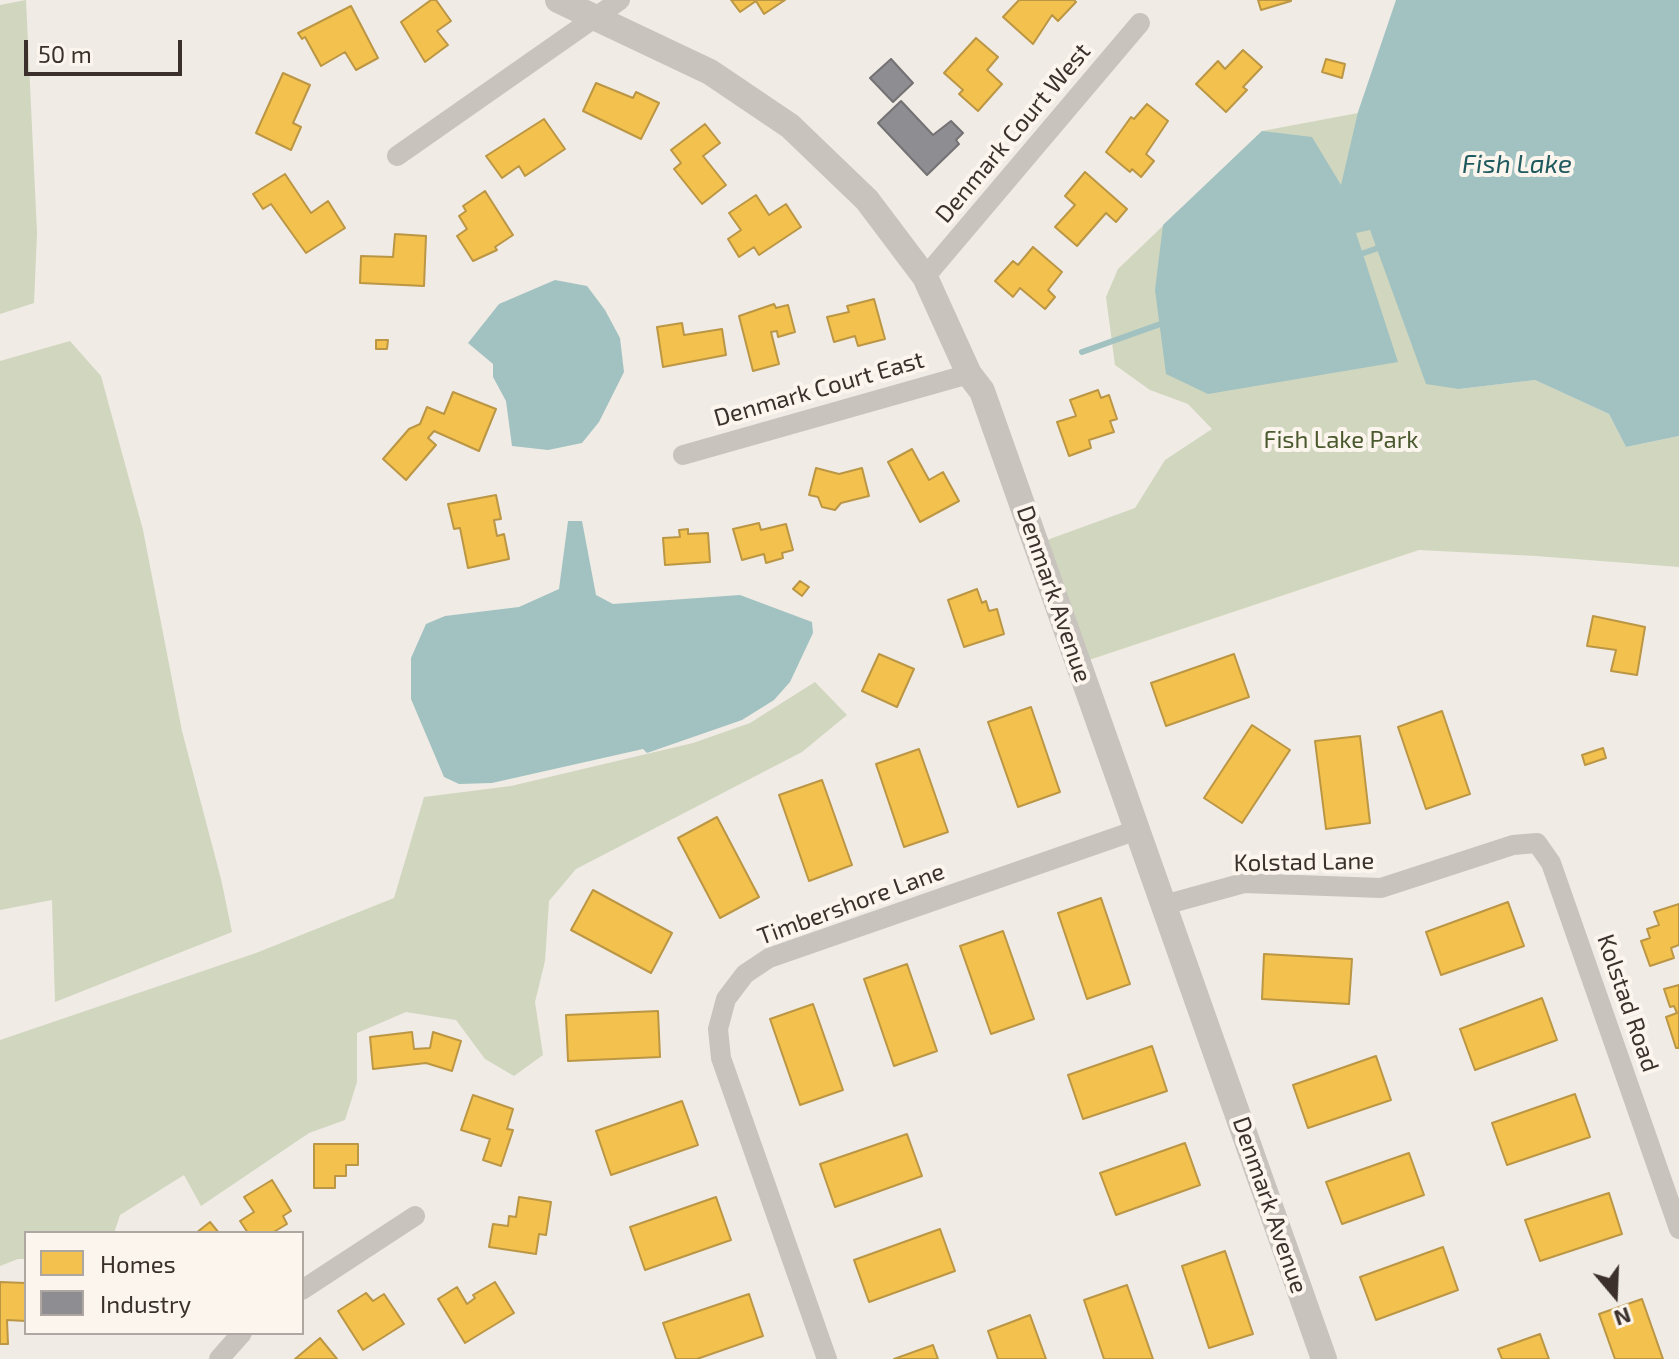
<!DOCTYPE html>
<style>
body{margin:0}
#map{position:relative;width:1679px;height:1359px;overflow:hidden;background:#f0ebe5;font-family:"Exo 2",sans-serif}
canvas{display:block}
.legend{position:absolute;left:24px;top:1231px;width:280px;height:104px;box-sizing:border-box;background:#fbf5ee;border:2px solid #aea6a0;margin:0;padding:10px 14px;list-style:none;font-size:24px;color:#3b302b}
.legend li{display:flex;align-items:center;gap:16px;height:40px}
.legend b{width:40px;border:2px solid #aea6a0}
.north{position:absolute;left:1575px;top:1255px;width:80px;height:80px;-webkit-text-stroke:6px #fbf5ee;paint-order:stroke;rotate:161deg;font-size:22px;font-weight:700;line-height:32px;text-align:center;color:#3b302b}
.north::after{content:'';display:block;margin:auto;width:28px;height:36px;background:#3b302b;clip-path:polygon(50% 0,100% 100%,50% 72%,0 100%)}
.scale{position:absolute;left:24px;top:40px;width:158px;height:36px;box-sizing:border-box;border:4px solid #3b302b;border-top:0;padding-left:10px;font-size:24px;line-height:28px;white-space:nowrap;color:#3b302b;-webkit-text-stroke:6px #fbf5ee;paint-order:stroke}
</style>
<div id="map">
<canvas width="1679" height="1359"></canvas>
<ul class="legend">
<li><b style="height:22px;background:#f2c14e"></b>Homes</li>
<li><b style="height:22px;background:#8d8d92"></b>Industry</li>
</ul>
<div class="north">N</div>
<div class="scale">50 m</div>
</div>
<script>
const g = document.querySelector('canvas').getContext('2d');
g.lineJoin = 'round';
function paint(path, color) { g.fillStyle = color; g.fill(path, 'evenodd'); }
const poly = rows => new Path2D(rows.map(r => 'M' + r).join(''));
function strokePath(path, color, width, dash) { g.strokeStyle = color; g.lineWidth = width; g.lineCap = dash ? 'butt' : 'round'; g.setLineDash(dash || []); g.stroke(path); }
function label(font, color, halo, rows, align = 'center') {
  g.font = font + ' "Exo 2",sans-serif'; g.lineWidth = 8; g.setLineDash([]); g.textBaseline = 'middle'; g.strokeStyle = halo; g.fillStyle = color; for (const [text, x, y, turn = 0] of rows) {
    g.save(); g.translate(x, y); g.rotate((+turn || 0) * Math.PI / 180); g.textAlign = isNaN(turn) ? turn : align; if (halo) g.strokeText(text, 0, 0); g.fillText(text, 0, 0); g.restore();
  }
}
const green = poly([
 [26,0,37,233,34,303,0,314,0,5],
 [1358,113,1370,230,1459,389,1535,380,1609,414,1626,447,1679,436,1679,567,1536,556,1419,550,1089,660,1036,544,1135,508,1165,460,1212,429,1188,404,1150,390,1115,365,1106,297,1118,269,1262,131],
 [70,341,101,376,143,530,182,731,221,879,232,932,55,1002,52,900,0,910,0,361],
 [815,682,847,715,802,752,576,869,549,901,545,961,535,1002,543,1055,514,1076,485,1059,456,1020,406,1012,357,1033,357,1082,345,1120,309,1133,201,1206,184,1175,120,1215,114,1233,26,1233,26,1259,18,1259,0,1266,0,1040,256,953,394,898,424,797,511,786,693,743,750,723]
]);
const water = poly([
 [1396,0,1679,0,1679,436,1626,447,1609,414,1535,380,1459,389,1426,384,1370,230,1356,233,1398,362,1208,394,1166,374,1155,290,1163,225,1262,131,1312,137,1341,185,1358,112],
 [555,280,587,286,605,310,620,338,624,372,599,422,582,443,548,450,512,446,506,401,493,377,493,364,468,343,499,304],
 [568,521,582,521,596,595,613,604,740,595,812,622,813,633,790,682,774,700,742,720,647,753,643,749,492,783,459,784,444,777,411,699,411,658,426,624,445,616,519,607,559,589]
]);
const homes = poly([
 [431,0,436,0,451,21,437,31,448,45,425,62,401,22,431,0],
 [731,0,785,0,764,14,756,1,740,12,731,0],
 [1019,0,1074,0,1076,2,1058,21,1052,15,1033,44,1003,17,1019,0],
 [1258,0,1291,0,1291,1,1261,10,1258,0],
 [351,6,378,58,356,70,345,52,321,66,305,37,302,39,298,33,351,6],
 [976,38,998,57,987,70,1002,84,978,111,959,94,963,90,944,73,976,38],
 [1243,50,1262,67,1243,87,1247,90,1226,112,1196,84,1218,61,1225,69,1243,50],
 [1326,59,1345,64,1342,78,1322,72,1326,59],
 [283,73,310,85,293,123,301,127,291,150,256,133,283,73],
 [596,83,633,98,636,92,659,103,641,139,583,111,596,83],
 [1147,104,1168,121,1146,154,1154,161,1141,177,1132,169,1130,172,1106,152,1131,117,1134,119,1147,104],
 [544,119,565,149,525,176,519,166,502,178,486,156,544,119],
 [705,124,720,143,703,156,726,185,702,204,674,169,681,163,671,150,705,124],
 [1085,172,1127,209,1116,222,1106,213,1077,246,1055,227,1075,205,1065,196,1085,172],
 [285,174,311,213,328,201,345,228,306,253,271,204,263,209,253,194,285,174],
 [485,191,513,235,495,247,497,250,473,261,457,236,467,229,459,216,466,211,463,206,485,191],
 [756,195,769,215,786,204,801,227,759,255,754,247,739,257,728,239,741,230,729,213,756,195],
 [395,234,426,236,424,286,360,283,361,256,393,257,395,234],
 [1033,247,1062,272,1048,290,1055,297,1045,309,1020,288,1013,297,995,281,1013,261,1018,265,1033,247],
 [874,299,885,339,858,346,855,336,834,342,827,317,849,312,847,306,874,299],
 [774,304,776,308,788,305,795,332,778,337,777,331,771,332,779,364,753,371,739,316,774,304],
 [682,323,684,335,722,329,726,355,663,367,657,327,682,323],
 [376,340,388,340,387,349,376,349,376,340],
 [1098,390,1101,398,1109,395,1117,419,1110,421,1114,432,1089,440,1091,448,1069,456,1057,422,1076,416,1070,400,1098,390],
 [453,392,496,409,479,451,434,431,428,438,436,445,406,480,383,459,409,429,420,424,427,407,444,414,453,392],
 [912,449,929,480,943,472,959,501,920,522,888,462,912,449],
 [816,468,839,474,862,468,869,496,841,503,835,510,822,507,818,497,809,495,816,468],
 [496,495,501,519,494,520,497,536,504,534,509,559,468,568,460,528,454,529,448,504,496,495],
 [759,523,761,530,786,524,793,550,782,553,783,558,766,563,764,554,742,560,733,529,759,523],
 [688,529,688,534,708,533,710,562,665,565,663,538,680,537,679,530,688,529],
 [800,581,809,587,802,596,793,589,800,581],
 [977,589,982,603,986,601,989,611,997,609,1004,634,964,647,948,600,977,589],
 [1593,616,1645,627,1637,675,1611,671,1616,650,1587,646,1593,616],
 [879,654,914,669,897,707,862,691,879,654],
 [1234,654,1249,697,1166,726,1151,683,1234,654],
 [1031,707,1060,792,1018,807,988,722,1031,707],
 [1442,711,1470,794,1426,809,1398,727,1442,711],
 [1252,725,1290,750,1242,823,1204,798,1252,725],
 [1360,736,1370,823,1326,829,1315,741,1360,736],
 [1603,748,1606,758,1585,765,1582,755,1603,748],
 [919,749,948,832,904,847,876,764,919,749],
 [822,780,852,865,809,881,779,795,822,780],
 [717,817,759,897,720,918,678,838,717,817],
 [593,890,672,933,651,973,571,930,593,890],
 [1101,898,1130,984,1087,999,1058,913,1101,898],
 [1508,902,1524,946,1441,975,1426,932,1508,902],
 [1679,904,1679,945,1671,948,1674,958,1650,966,1641,941,1650,938,1647,929,1659,925,1654,912,1679,904],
 [1003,931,1034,1019,991,1034,960,946,1003,931],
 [1264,954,1352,959,1349,1004,1262,999,1264,954],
 [907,964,937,1051,894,1066,864,979,907,964],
 [1679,985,1679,1048,1676,1048,1666,1017,1677,1013,1674,1006,1670,1007,1664,989,1679,985],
 [1542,998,1557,1040,1475,1070,1460,1029,1542,998],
 [813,1004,843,1090,800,1105,770,1019,813,1004],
 [658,1011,660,1057,568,1061,566,1015,658,1011],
 [412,1032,414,1049,430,1048,433,1032,461,1041,452,1071,426,1063,373,1069,370,1037,412,1032],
 [1152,1046,1167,1091,1083,1119,1068,1075,1152,1046],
 [1376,1056,1391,1100,1308,1128,1293,1085,1376,1056],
 [1575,1094,1590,1137,1507,1165,1492,1123,1575,1094],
 [473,1095,513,1109,507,1129,513,1130,501,1166,483,1160,490,1139,461,1130,473,1095],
 [682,1101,698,1145,611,1175,596,1131,682,1101],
 [907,1134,922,1176,835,1207,820,1164,907,1134],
 [1185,1143,1200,1185,1116,1215,1100,1173,1185,1143],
 [314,1144,358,1144,358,1165,346,1165,346,1176,335,1176,335,1188,314,1188,314,1144],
 [1409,1153,1424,1195,1342,1224,1326,1182,1409,1153],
 [272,1180,291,1211,283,1216,287,1224,272,1233,248,1233,240,1221,254,1212,244,1197,272,1180],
 [1609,1193,1622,1234,1540,1261,1525,1220,1609,1193],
 [519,1197,551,1202,546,1235,539,1234,536,1254,489,1247,493,1224,508,1226,509,1216,516,1217,519,1197],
 [716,1197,731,1240,645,1270,630,1227,716,1197],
 [210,1222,219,1233,196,1233,210,1222],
 [940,1229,955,1271,869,1302,854,1260,940,1229],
 [1443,1247,1458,1290,1376,1320,1360,1277,1443,1247],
 [1225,1251,1253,1334,1209,1348,1182,1266,1225,1251],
 [0,1282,26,1283,26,1321,7,1320,8,1344,0,1344,0,1282],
 [495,1282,514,1313,465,1343,438,1299,457,1287,467,1304,475,1298,473,1295,495,1282],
 [1127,1285,1153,1359,1104,1359,1084,1300,1127,1285],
 [366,1293,373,1301,384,1294,404,1324,363,1350,338,1311,366,1293],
 [749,1294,763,1336,697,1359,676,1359,663,1323,749,1294],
 [1642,1299,1663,1359,1615,1359,1599,1314,1642,1299],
 [1030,1315,1046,1359,998,1359,988,1331,1030,1315],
 [1540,1334,1549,1359,1502,1359,1498,1349,1540,1334],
 [320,1338,337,1359,295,1359,320,1338],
 [933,1345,938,1359,894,1359,933,1345]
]);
const industry = poly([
 [891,59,913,83,893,102,870,78,891,59],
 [901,101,933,135,951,121,963,133,956,140,959,144,927,175,878,123,901,101]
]);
const stream = poly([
 [1358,255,1381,247],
 [1082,352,1166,322]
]);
const minor = poly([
 [397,156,620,0],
 [925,277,1140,23],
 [683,455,969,374],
 [1164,905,1244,883,1381,888,1513,845,1537,843,1551,863,1679,1229],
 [302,1290,415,1216],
 [219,1359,242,1333],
 [827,1359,721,1058,718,1029,726,999,745,974,769,958,1137,830]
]);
const tertiary = poly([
 [558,0,710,72,790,126,867,200,925,277,969,374,982,391,1324,1359]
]);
const streetNames = [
 ["Denmark Court West",1013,133,-50],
 ["Denmark Court East",819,389,-16],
 ["Denmark Avenue",1054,594,71],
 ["Kolstad Lane",1304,862,-1],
 ["Timbershore Lane",851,904,-20],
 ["Kolstad Road",1628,1003,71],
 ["Denmark Avenue",1270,1205,71]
];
const parkNames = [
 ["Fish Lake Park",1341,440]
];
const waterNames = [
 ["Fish Lake",1517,164]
];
paint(green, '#d1d6bf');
paint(water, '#a1c2c1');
paint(homes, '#f2c14e');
strokePath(homes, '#bb9644', 2);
paint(industry, '#8d8d92');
strokePath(industry, '#747173', 2);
strokePath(stream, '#a1c2c1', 6);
strokePath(minor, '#c9c3be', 20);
strokePath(tertiary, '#c9c3be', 26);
label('24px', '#3b302b', '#fbf5ee', streetNames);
label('24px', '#4a5a2e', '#fbf5ee', parkNames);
label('italic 26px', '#1f5a5e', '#fbf5ee', waterNames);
</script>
